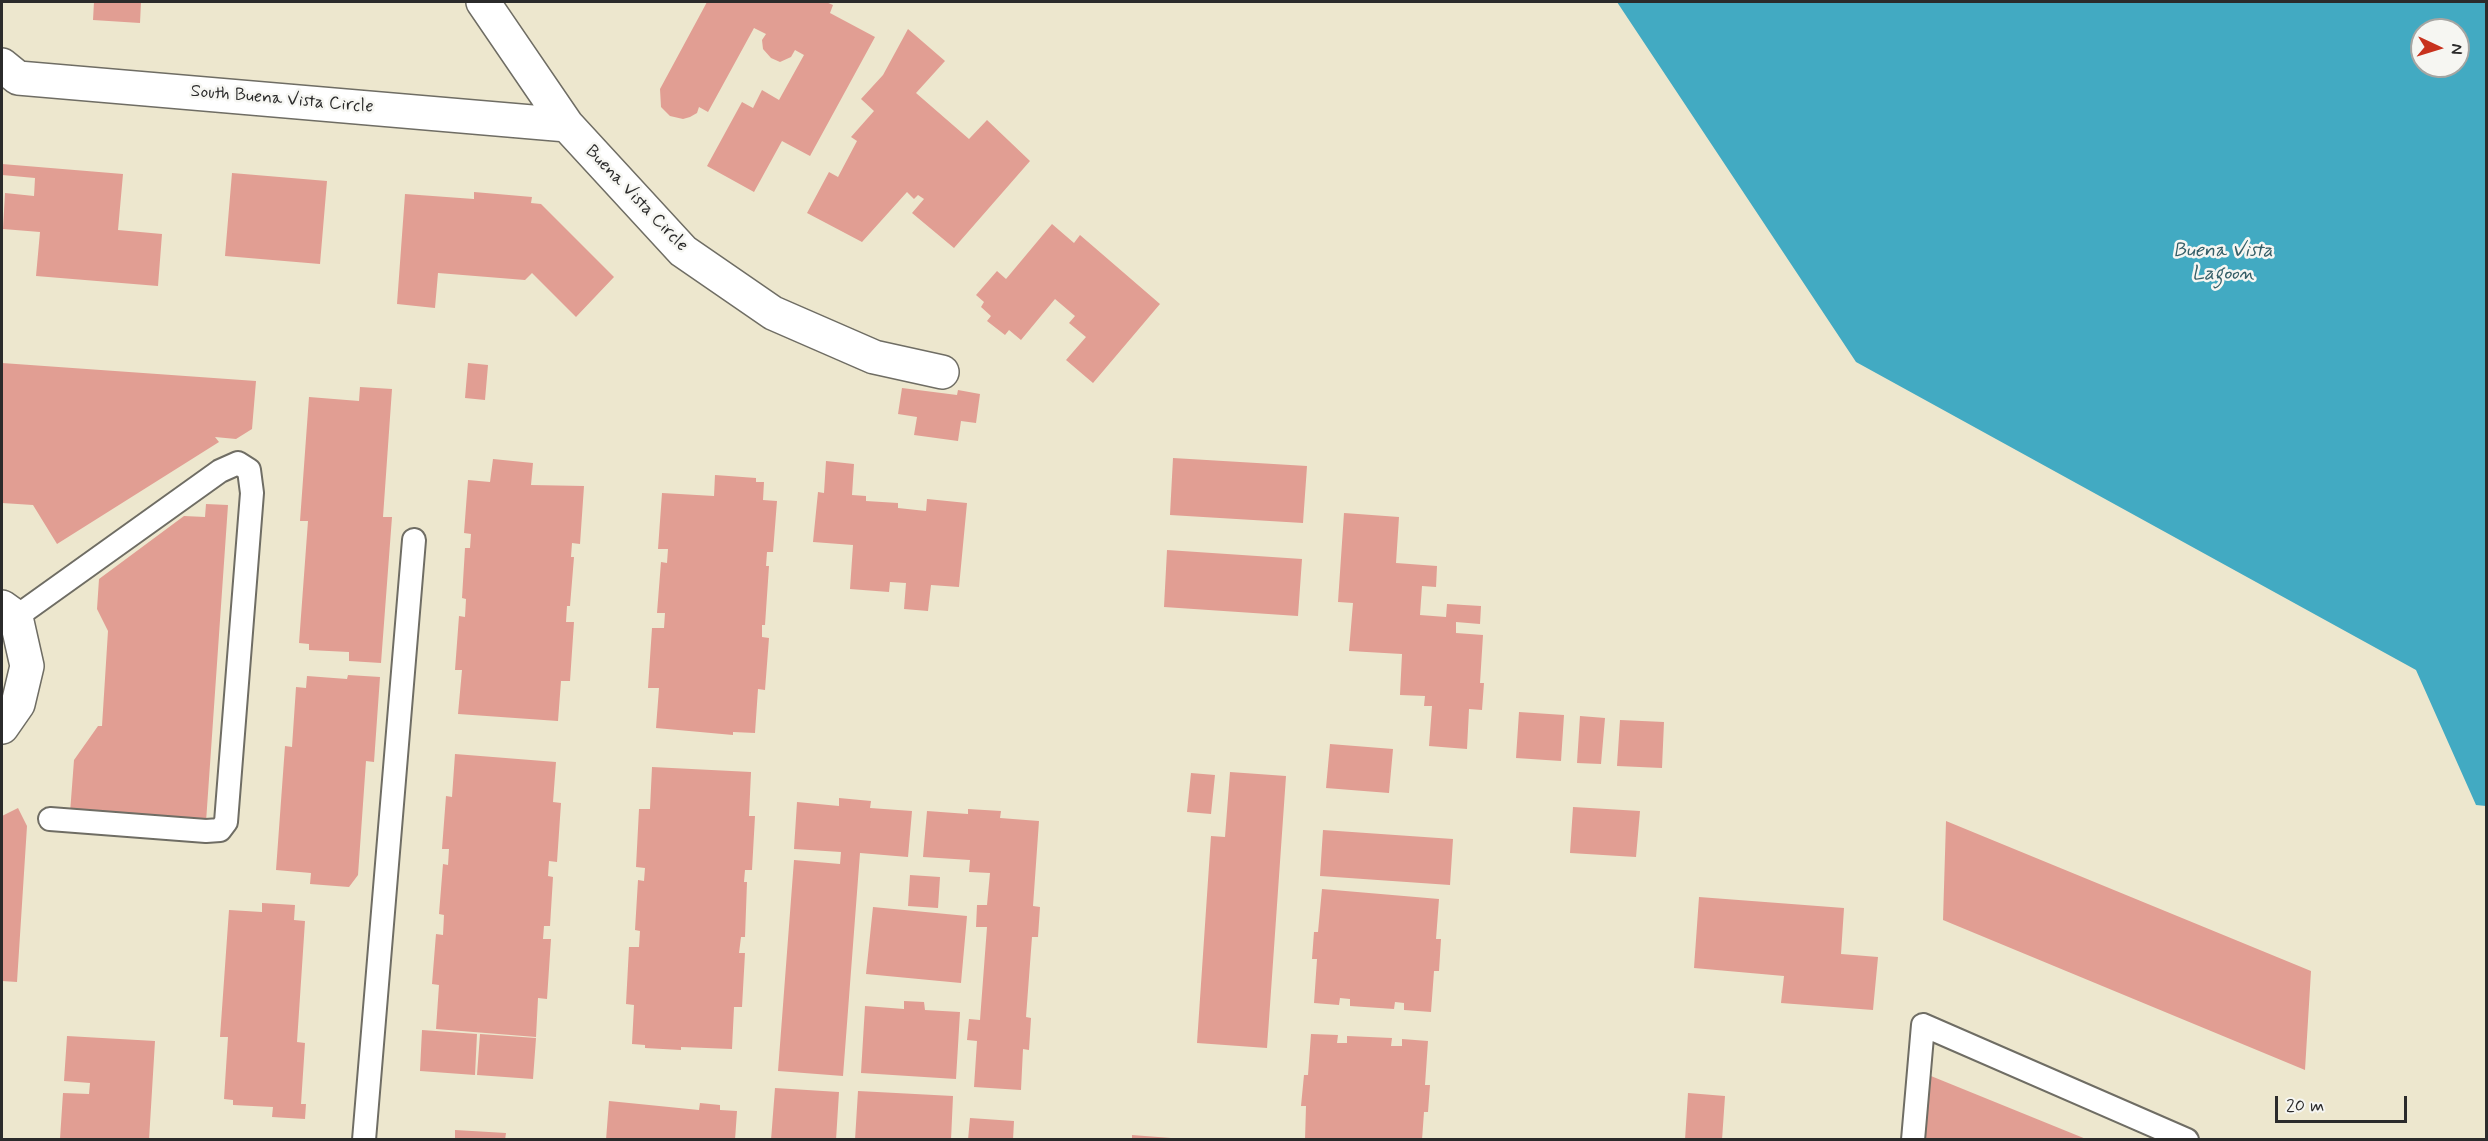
<!DOCTYPE html>
<style>
body{margin:0}
#map{position:relative;width:2488px;height:1141px;overflow:hidden;background:#ede7ce;font-family:Mynerve,sans-serif}
canvas{display:block}
.frame{position:absolute;inset:0;border:3px solid #2b2b2b;pointer-events:none}
.north{position:absolute;left:2410px;top:18px;width:60px;height:60px;box-sizing:border-box;background:#f6f6f2;border:2px solid #a5a5a2;border-radius:50%;rotate:94deg;font-size:16px;font-weight:700;line-height:24px;text-align:center;color:#2b2b2b}
.north::after{content:'';display:block;margin:auto;width:21px;height:27px;background:#c8321e;clip-path:polygon(50% 0,100% 100%,50% 72%,0 100%)}
.scale{position:absolute;left:2275px;top:1096px;width:132px;height:27px;box-sizing:border-box;border:3px solid #2b2b2b;border-top:0;padding-left:8px;font-size:18px;line-height:21px;white-space:nowrap;color:#2b2b2b;-webkit-text-stroke:4px #f6f6f2;paint-order:stroke}
</style>
<div id="map">
<canvas width="2488" height="1141"></canvas>
<div class="frame"></div>
<div class="north">N</div>
<div class="scale">20 m</div>
</div>
<script>
const g = document.querySelector('canvas').getContext('2d');
g.lineJoin = 'round';
function paint(path, color) { g.fillStyle = color; g.fill(path, 'evenodd'); }
const poly = rows => new Path2D(rows.map(r => 'M' + r).join(''));
function strokePath(path, color, width, dash) { g.strokeStyle = color; g.lineWidth = width; g.lineCap = dash ? 'butt' : 'round'; g.setLineDash(dash || []); g.stroke(path); }
function label(font, color, halo, rows, align = 'center') {
  g.font = font + ' Mynerve,sans-serif'; g.lineWidth = 5; g.setLineDash([]); g.textBaseline = 'middle'; g.strokeStyle = halo; g.fillStyle = color; for (const [text, x, y, turn = 0] of rows) {
    g.save(); g.translate(x, y); g.rotate((+turn || 0) * Math.PI / 180); g.textAlign = isNaN(turn) ? turn : align; if (halo) g.strokeText(text, 0, 0); g.fillText(text, 0, 0); g.restore();
  }
}
const water = poly([
 [1617,2,2486,2,2486,806,2476,805,2416,670,1856,362],
 [2422,30,2458,30,2458,66,2422,66]
]);
const building = poly([
 [94,2,141,2,140,23,93,20],
 [707,2,826,2,833,5,830,13,875,37,810,156,782,141,754,192,707,166,742,102,753,108,762,90,779,100,804,55,795,50,791,57,780,62,771,58,763,49,762,40,766,34,754,28,708,112,699,107,697,113,690,117,683,119,670,116,661,107,660,89],
 [908,29,945,61,916,93,969,139,987,120,1030,161,954,248,912,213,924,199,918,195,914,199,907,192,862,242,807,213,829,172,838,177,857,141,851,137,874,111,861,99,883,75],
 [2,164,123,174,118,230,162,234,158,286,36,276,40,232,3,229,5,193,34,196,35,178,2,175],
 [232,173,327,181,320,264,225,256],
 [474,192,532,197,531,203,541,204,614,277,576,317,532,273,525,280,438,273,435,308,397,304,405,194,474,199],
 [1052,224,1074,243,1080,235,1160,304,1093,383,1066,360,1086,337,1069,323,1075,316,1055,299,1021,340,1009,330,1005,335,987,321,991,316,981,307,984,302,976,295,997,271,1006,279],
 [2,363,256,381,252,429,236,439,215,437,219,442,57,544,33,505,2,503],
 [468,363,488,365,485,400,465,398],
 [360,387,392,389,383,517,392,517,381,663,349,661,349,652,309,650,309,644,299,643,308,521,300,521,309,397,359,401],
 [902,388,957,395,958,390,980,394,976,423,961,421,958,441,914,435,917,417,898,414],
 [1173,458,1307,466,1303,523,1170,515],
 [493,459,533,463,531,485,584,486,580,544,572,543,571,557,574,557,570,606,567,606,566,622,574,622,570,681,561,681,558,721,458,714,462,670,455,670,459,616,465,617,466,599,462,598,465,548,470,548,471,534,464,533,468,480,490,482],
 [826,461,854,464,852,495,866,496,866,501,898,503,898,508,926,511,927,499,967,503,959,587,931,585,928,611,904,609,906,583,890,582,889,592,850,589,853,545,813,542,818,492,824,493],
 [715,475,756,478,756,482,764,482,763,500,777,501,773,552,767,552,766,566,769,566,765,625,762,625,762,637,769,638,765,690,758,689,755,733,733,732,733,735,656,728,659,688,648,688,652,628,664,628,665,613,657,613,661,562,667,563,668,549,658,549,662,493,714,496],
 [206,504,228,505,206,822,70,813,74,760,98,726,102,726,108,631,97,609,99,579,184,516,205,517],
 [1344,513,1399,517,1396,563,1437,566,1436,587,1422,586,1420,615,1446,617,1447,604,1481,606,1480,624,1456,622,1456,633,1483,635,1480,683,1484,683,1482,710,1469,709,1467,749,1429,746,1432,706,1424,706,1425,696,1400,695,1402,654,1349,651,1353,603,1338,602],
 [1167,550,1302,559,1298,616,1164,607],
 [348,675,380,677,374,762,366,761,358,875,349,887,310,884,311,873,276,870,285,746,292,747,296,687,306,688,307,676,347,679],
 [1519,712,1564,715,1561,761,1516,758],
 [1580,716,1605,718,1601,764,1577,763],
 [1620,720,1664,722,1662,768,1617,766],
 [1330,744,1393,749,1389,793,1326,788],
 [455,754,556,762,553,802,561,803,557,862,549,861,548,876,553,877,550,926,544,926,543,939,551,939,547,999,538,998,536,1037,436,1029,439,985,432,984,436,934,443,935,444,915,439,914,443,864,448,865,449,849,442,849,446,796,452,797],
 [652,767,751,772,749,816,755,816,752,870,745,870,744,882,747,882,745,937,741,937,739,953,745,953,742,1007,734,1007,732,1049,681,1047,681,1050,645,1048,645,1045,632,1044,634,1005,626,1004,629,947,639,947,640,931,635,930,638,880,644,881,645,868,636,867,639,809,650,809],
 [1230,772,1286,776,1267,1048,1197,1043,1211,836,1225,837],
 [1191,773,1215,775,1211,814,1187,812],
 [839,798,871,801,870,808,912,811,908,857,860,853,843,1076,778,1071,794,860,840,864,841,852,794,849,797,802,839,806],
 [1573,807,1640,811,1636,857,1570,853],
 [18,808,27,826,17,982,2,981,2,816],
 [968,809,1001,811,1000,818,1039,821,1033,906,1040,907,1038,937,1032,937,1026,1017,1031,1018,1029,1050,1023,1049,1021,1090,974,1087,977,1041,967,1040,969,1019,980,1020,987,927,976,927,977,905,987,905,990,873,969,872,970,860,923,857,927,811,968,814],
 [1946,821,2311,971,2305,1070,1943,920],
 [1323,830,1453,839,1450,885,1320,876],
 [910,875,940,877,938,908,908,906],
 [1322,889,1439,899,1436,939,1441,939,1439,971,1434,971,1431,1012,1404,1010,1404,1003,1395,1002,1394,1009,1350,1006,1350,999,1340,998,1339,1005,1314,1003,1317,959,1312,959,1314,932,1318,932],
 [1699,897,1844,908,1841,954,1878,957,1873,1010,1781,1003,1784,976,1694,968],
 [262,903,295,905,294,920,305,921,297,1042,305,1043,301,1104,306,1104,305,1119,272,1117,273,1107,233,1105,233,1100,224,1099,228,1037,220,1037,229,910,262,912],
 [873,907,967,916,961,983,866,974],
 [904,1001,924,1002,925,1010,960,1012,956,1079,861,1073,865,1006,904,1009],
 [422,1030,477,1034,475,1075,420,1071],
 [480,1034,536,1038,533,1079,477,1075],
 [1311,1034,1338,1035,1337,1043,1347,1043,1347,1036,1392,1038,1391,1046,1402,1046,1402,1039,1428,1041,1425,1085,1430,1085,1428,1112,1424,1112,1422,1140,1305,1140,1306,1106,1301,1106,1304,1075,1308,1075],
 [67,1036,155,1041,149,1140,60,1139,63,1093,89,1094,90,1083,64,1081],
 [1926,1074,2086,1139,2086,1140,1923,1140],
 [775,1088,839,1092,836,1140,771,1140],
 [858,1091,953,1096,951,1140,855,1140],
 [1688,1093,1725,1096,1722,1140,1685,1140],
 [609,1101,699,1110,700,1103,720,1105,720,1110,737,1111,735,1140,606,1140],
 [970,1118,1014,1121,1013,1140,968,1140],
 [455,1130,506,1133,505,1140,455,1140],
 [1132,1135,1171,1138,1171,1140,1132,1140]
]);
const lane = poly([
 [16,617,220,471,238,463,249,470,252,493,226,822,220,830,206,831,50,819],
 [364,1140,414,540],
 [1913,1140,1923,1025,2187,1140]
]);
const street = poly([
 [483,2,567,125,683,251,773,313,874,357,942,372],
 [2,65,18,78,567,125],
 [2,607,16,617,27,666,18,704,2,727]
]);
const streetNames = [
 ["South Buena Vista Circle",282,100,5],
 ["Buena Vista Circle",636,199,46]
];
const waterNames = [
 ["Buena Vista",2223,252],
 ["Lagoon",2223,275]
];
paint(water, '#42aac2');
paint(building, '#e19e93');
strokePath(lane, '#6f6d64', 26);
strokePath(street, '#6f6d64', 36);
strokePath(lane, '#fff', 22);
strokePath(street, '#fff', 33);
label('18px', '#2b2b2b', '#f6f6f2', streetNames);
label('italic 20px', '#345e67', '#f6f6f2', waterNames);
</script>
